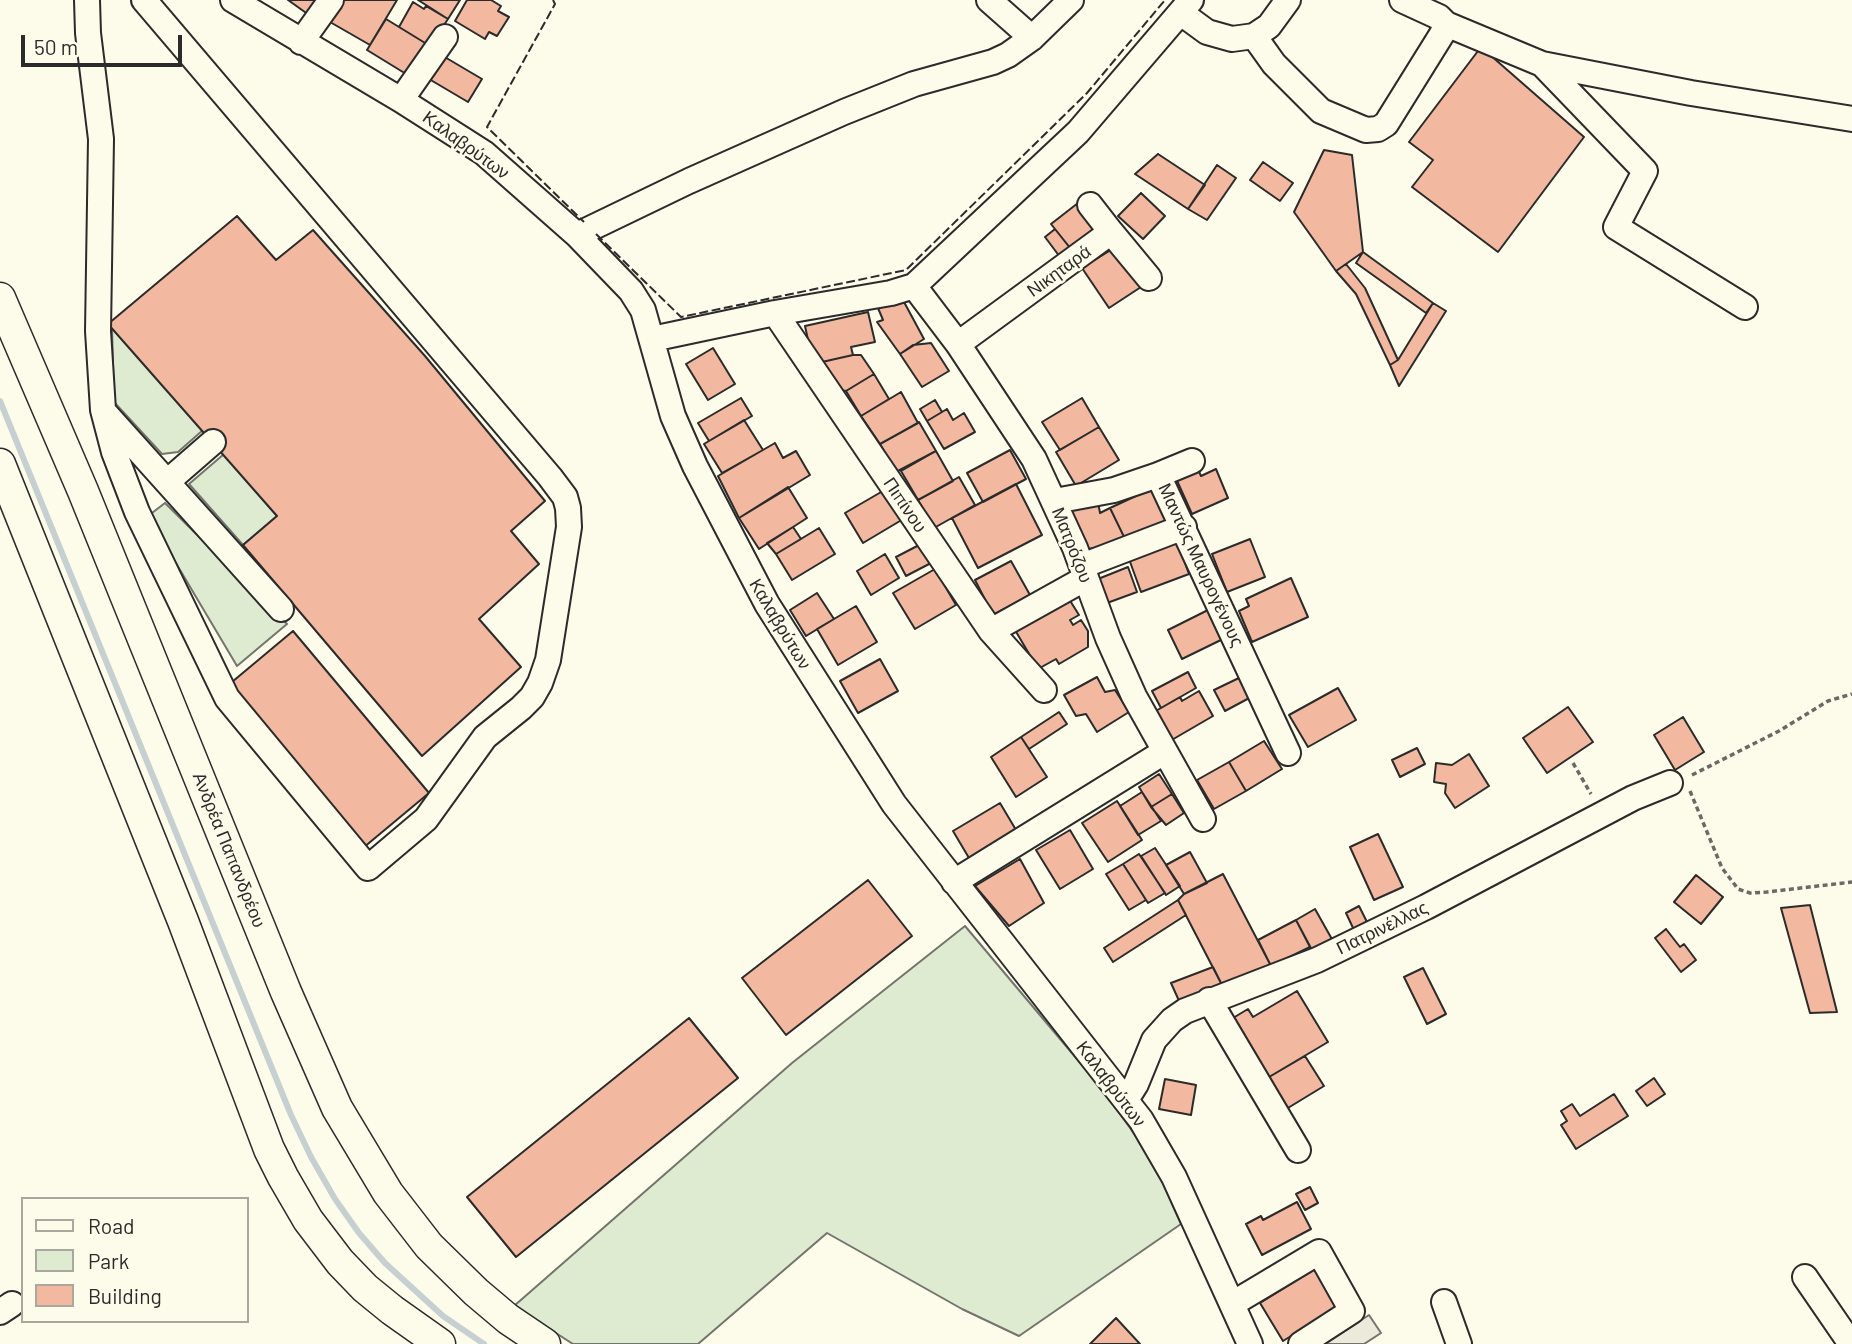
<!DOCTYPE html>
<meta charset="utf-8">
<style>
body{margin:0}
#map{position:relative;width:1852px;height:1344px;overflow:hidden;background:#fdfbea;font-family:Barlow,sans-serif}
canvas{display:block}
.legend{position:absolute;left:21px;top:1197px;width:228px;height:126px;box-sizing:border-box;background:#fdfbea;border:2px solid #a9a89e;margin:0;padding:9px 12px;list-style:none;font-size:21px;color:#2b2b2b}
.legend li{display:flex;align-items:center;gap:14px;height:35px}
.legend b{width:35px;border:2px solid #a9a89e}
.scale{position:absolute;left:21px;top:35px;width:161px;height:32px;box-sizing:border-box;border:4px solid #2b2b2b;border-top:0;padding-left:9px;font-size:21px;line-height:24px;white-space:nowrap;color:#2b2b2b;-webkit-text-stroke:5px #fdfbea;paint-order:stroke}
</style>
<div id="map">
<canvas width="1852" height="1344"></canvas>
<ul class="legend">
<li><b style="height:9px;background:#fdfbea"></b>Road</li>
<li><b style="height:19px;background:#deebd1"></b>Park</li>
<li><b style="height:19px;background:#f2b8a0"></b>Building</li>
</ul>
<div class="scale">50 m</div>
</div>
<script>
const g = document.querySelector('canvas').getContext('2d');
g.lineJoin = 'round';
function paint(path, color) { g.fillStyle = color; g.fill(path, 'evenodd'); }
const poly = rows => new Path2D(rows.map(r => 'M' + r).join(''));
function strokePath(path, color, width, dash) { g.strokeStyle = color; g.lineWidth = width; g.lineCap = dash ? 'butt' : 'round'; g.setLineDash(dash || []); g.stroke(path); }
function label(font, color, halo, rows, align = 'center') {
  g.font = font + ' Barlow,sans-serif'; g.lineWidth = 5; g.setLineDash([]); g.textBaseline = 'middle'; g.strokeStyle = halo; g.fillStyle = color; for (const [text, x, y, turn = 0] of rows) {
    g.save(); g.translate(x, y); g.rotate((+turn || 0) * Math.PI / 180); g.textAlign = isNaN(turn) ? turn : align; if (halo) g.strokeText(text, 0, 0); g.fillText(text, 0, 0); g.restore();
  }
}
const green = poly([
 [112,328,203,430,178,452,162,454,114,402,112,328],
 [224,454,277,516,243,545,189,484,224,454],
 [165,503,287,624,237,666,148,516,165,503],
 [965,926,1087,1071,1120,1114,1138,1139,1162,1181,1181,1224,1019,1336,962,1309,827,1233,698,1344,573,1344,514,1306,792,1063,965,926]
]);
const parking = poly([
 [1369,1315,1381,1333,1364,1344,1325,1344,1369,1315]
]);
const stream = poly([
 [0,401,291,1115,311,1157,335,1199,359,1233,385,1263,443,1316,484,1344]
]);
const building = poly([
 [288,0,320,0,309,15,288,0],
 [342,0,397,0,370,45,330,22,342,0],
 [418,0,460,0,448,19,418,0],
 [467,0,491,0,501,6,498,11,509,17,497,36,489,32,485,39,455,21,467,0],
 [413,2,424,9,426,6,448,19,430,46,399,27,413,2],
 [386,19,430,46,411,77,367,50,386,19],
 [1481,47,1584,137,1498,252,1412,187,1433,160,1409,142,1481,47],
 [443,56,482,79,468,102,429,79,443,56],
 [1324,150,1352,155,1363,252,1336,271,1294,212,1324,150],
 [1158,154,1205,185,1188,209,1135,174,1158,154],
 [1263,162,1293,183,1280,201,1250,180,1263,162],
 [1217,165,1236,178,1207,220,1188,209,1217,165],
 [1141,193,1165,216,1143,239,1118,216,1141,193],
 [1078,203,1101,232,1074,253,1051,224,1078,203],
 [237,216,276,260,313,230,425,356,545,501,511,531,539,564,479,619,521,667,422,756,243,545,277,516,108,324,237,216],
 [1055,229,1071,249,1060,257,1045,237,1055,229],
 [1114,248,1141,287,1109,308,1082,268,1114,248],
 [1363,252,1433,303,1426,313,1356,263,1363,252],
 [1346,264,1365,288,1398,360,1390,365,1356,294,1336,271,1346,264],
 [904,302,924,339,900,354,877,322,883,320,878,308,904,302],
 [1433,303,1446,311,1399,386,1390,365,1398,360,1433,303],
 [868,312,875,342,851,347,853,355,822,362,810,349,805,326,868,312],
 [931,343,949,371,922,387,900,354,913,345,931,343],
 [713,348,735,384,708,400,686,364,713,348],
 [853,355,861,355,874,374,846,391,841,390,822,362,853,355],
 [874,374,889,399,861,416,846,391,874,374],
 [901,392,918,423,880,444,861,416,901,392],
 [741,398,752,416,709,441,698,423,741,398],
 [1082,398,1099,427,1060,450,1042,422,1082,398],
 [935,400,942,412,927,421,920,409,935,400],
 [947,409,953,420,964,413,975,432,944,449,927,421,947,409],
 [744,420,763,450,722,473,704,444,744,420],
 [919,422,936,451,896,472,880,444,919,422],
 [1099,427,1119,460,1076,486,1056,452,1099,427],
 [775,443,783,458,796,451,810,475,739,518,718,476,775,443],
 [1010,450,1026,479,983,502,967,473,1010,450],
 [936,451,953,481,918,500,901,471,936,451],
 [1196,465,1201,476,1216,469,1228,498,1192,514,1174,474,1196,465],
 [959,477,975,505,934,528,918,500,959,477],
 [1016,484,1042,535,978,568,952,518,1016,484],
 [788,487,807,518,759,549,739,518,788,487],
 [888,488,905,518,863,543,845,513,888,488],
 [1151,489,1167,522,1126,541,1110,508,1151,489],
 [1098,502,1100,513,1110,508,1126,541,1089,549,1069,508,1098,502],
 [793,527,801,539,776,554,767,543,793,527],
 [819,528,835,554,792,580,776,554,819,528],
 [1250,539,1265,577,1227,592,1212,554,1250,539],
 [1177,541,1189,574,1141,592,1129,559,1177,541],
 [921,544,931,563,906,576,896,557,921,544],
 [885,554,899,578,871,595,857,571,885,554],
 [1011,561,1030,595,993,615,975,580,1011,561],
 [1128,567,1137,592,1107,603,1098,579,1128,567],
 [935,569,956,605,915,629,893,593,935,569],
 [1291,578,1308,617,1252,642,1239,611,1249,606,1246,599,1291,578],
 [817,593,834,619,806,636,790,610,817,593],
 [1069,599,1079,615,1070,620,1073,625,1081,620,1088,631,1088,647,1059,664,1056,659,1038,669,1015,630,1069,599],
 [856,606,877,642,838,665,817,629,856,606],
 [1210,609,1225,638,1182,659,1168,630,1210,609],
 [293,631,429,793,363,848,226,687,293,631],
 [880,659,898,691,858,713,840,681,880,659],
 [1188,672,1196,688,1161,708,1152,691,1188,672],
 [1243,676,1253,696,1225,711,1214,690,1243,676],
 [1097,677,1105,692,1115,690,1129,712,1097,732,1086,714,1076,716,1064,695,1097,677],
 [1338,688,1356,720,1308,747,1289,715,1338,688],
 [1199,691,1213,716,1170,741,1154,712,1180,697,1182,701,1199,691],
 [1568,707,1593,742,1547,773,1523,738,1568,707],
 [1059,712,1067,724,1029,749,1021,737,1059,712],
 [1683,717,1704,752,1675,770,1654,735,1683,717],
 [1021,737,1047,777,1016,797,991,757,1021,737],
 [1264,741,1282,769,1246,791,1229,762,1264,741],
 [1417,748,1425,764,1400,777,1392,760,1417,748],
 [1469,754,1489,786,1455,808,1445,793,1446,784,1434,782,1436,763,1452,765,1469,754],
 [1229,762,1246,791,1214,809,1197,780,1229,762],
 [1159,774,1172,794,1151,807,1139,787,1159,774],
 [1142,792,1161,821,1138,835,1120,806,1142,792],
 [1172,794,1184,813,1166,825,1151,807,1172,794],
 [1117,801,1142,840,1108,862,1082,823,1117,801],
 [1000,803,1016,830,969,858,953,831,1000,803],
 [1070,830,1093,869,1060,889,1036,850,1070,830],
 [1378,834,1403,887,1374,900,1350,847,1378,834],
 [1155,848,1180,886,1166,895,1141,856,1155,848],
 [1190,852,1207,883,1184,894,1166,865,1190,852],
 [1139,854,1165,893,1148,903,1123,864,1139,854],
 [1020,859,1044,903,1009,926,975,886,1020,859],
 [1123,864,1146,900,1129,910,1106,874,1123,864],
 [1223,874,1271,966,1223,987,1178,900,1184,894,1223,874],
 [1696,875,1723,897,1701,924,1674,902,1696,875],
 [868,880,912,936,786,1035,742,978,868,880],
 [1178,900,1186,915,1113,962,1104,948,1178,900],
 [1810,905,1837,1012,1810,1013,1781,908,1810,905],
 [1359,906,1368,924,1354,930,1346,913,1359,906],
 [1315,909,1333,941,1313,952,1296,920,1315,909],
 [1296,920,1310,947,1271,966,1258,940,1296,920],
 [1666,929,1680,947,1684,944,1696,960,1681,972,1655,938,1666,929],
 [1213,967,1223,987,1180,1003,1171,983,1213,967],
 [1423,968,1446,1014,1427,1024,1404,977,1423,968],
 [1297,991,1328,1042,1264,1080,1228,1021,1248,1009,1253,1017,1297,991],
 [689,1018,738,1078,516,1257,467,1197,689,1018],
 [1305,1056,1324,1086,1283,1111,1264,1080,1305,1056],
 [1654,1078,1665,1094,1647,1106,1636,1091,1654,1078],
 [1165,1079,1196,1085,1191,1115,1159,1109,1165,1079],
 [1614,1094,1628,1116,1576,1149,1561,1125,1567,1121,1561,1111,1572,1104,1580,1116,1614,1094],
 [1310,1187,1318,1203,1305,1210,1296,1194,1310,1187],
 [1297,1202,1311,1229,1262,1255,1246,1224,1261,1216,1263,1220,1297,1202],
 [1320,1266,1343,1304,1283,1341,1260,1303,1320,1266],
 [1116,1318,1140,1344,1090,1344,1116,1318]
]);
const path = poly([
 [1573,763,1591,794],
 [1692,775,1779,731,1828,701,1852,694],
 [1690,791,1722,868,1738,889,1750,893,1767,892,1852,882]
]);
const minor = poly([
 [87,0,88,33,101,139,98,331,103,410,114,452,137,512,227,698,368,868,426,819,485,737,521,708,532,697,540,683,548,660,569,527,568,508,565,497,550,477,144,0],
 [233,0,401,100,484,153,577,235,631,291,643,310,673,416,695,466,767,604,894,804,1141,1120,1174,1177,1250,1344],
 [989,0,1032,38],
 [1402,0,1439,17,1446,24,1542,64,1691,93,1852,119],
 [1181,13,1207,32,1232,39,1254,36,1269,26,1288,0],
 [1254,36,1274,64,1321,111,1366,130,1378,129,1386,124,1442,34,1446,24],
 [301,42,331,0],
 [1542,64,1645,171,1616,227,1745,307],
 [401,100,445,37],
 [1090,205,1111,232],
 [577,235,689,181,844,112,914,84,993,62,1008,55,1032,38,1071,0],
 [914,286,958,344,1034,459,1075,548,1108,638,1134,696,1203,819],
 [775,313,991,631,1044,690],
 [652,339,775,313,891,293,914,286,1078,132,1191,0],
 [958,344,1111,232,1149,278],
 [105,413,281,609],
 [1158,475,1192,461],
 [167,482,213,442],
 [1055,501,1114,490,1158,475,1288,753],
 [1082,566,1184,527],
 [991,631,1086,578],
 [954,882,1164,752],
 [1209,1000,1298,1150],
 [1126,1100,1136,1084,1154,1040,1172,1020,1185,1011,1317,960,1426,907,1633,798,1670,783],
 [1805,1277,1851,1344],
 [1444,1302,1459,1344],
 [1232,1304,1319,1252,1352,1311,1301,1344],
 [0,1312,12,1304]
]);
const major = poly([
 [0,298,83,491,286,992,337,1108,388,1193,429,1246,476,1292,508,1319,545,1344],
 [0,464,183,921,269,1149,283,1177,308,1220,340,1262,365,1288,392,1310,440,1344]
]);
const fence = poly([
 [553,0,555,4,487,127,584,222],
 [596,234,681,317,906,270,1087,93,1165,0]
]);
const streetNames = [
 ["Καλαβρύτων",466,145,36],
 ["Νικηταρά",1059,271,-36],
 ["Πιπίνου",905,505,56],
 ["Ματρόζου",1072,545,68],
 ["Μαντώς Μαυρογένους",1201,565,65],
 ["Καλαβρύτων",780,624,59],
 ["Ανδρέα Παπανδρέου",229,850,68],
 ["Πατρινέλλας",1382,928,-26],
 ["Καλαβρύτων",1111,1084,53]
];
paint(green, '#deebd1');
strokePath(green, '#74746e', 2);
paint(parking, '#eceadb');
strokePath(parking, '#74746e', 2);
strokePath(stream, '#c7d0d0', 6);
paint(building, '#f2b8a0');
strokePath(building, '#2b2b2b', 2);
strokePath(minor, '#2b2b2b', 28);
strokePath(major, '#2b2b2b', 33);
strokePath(path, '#6a6964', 3.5, [5, 3.5]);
strokePath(minor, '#fdfbea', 24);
strokePath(major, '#fdfbea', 30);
strokePath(fence, '#2b2b2b', 2, [9, 3.5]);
label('18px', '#2b2b2b', '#fdfbea', streetNames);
</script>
